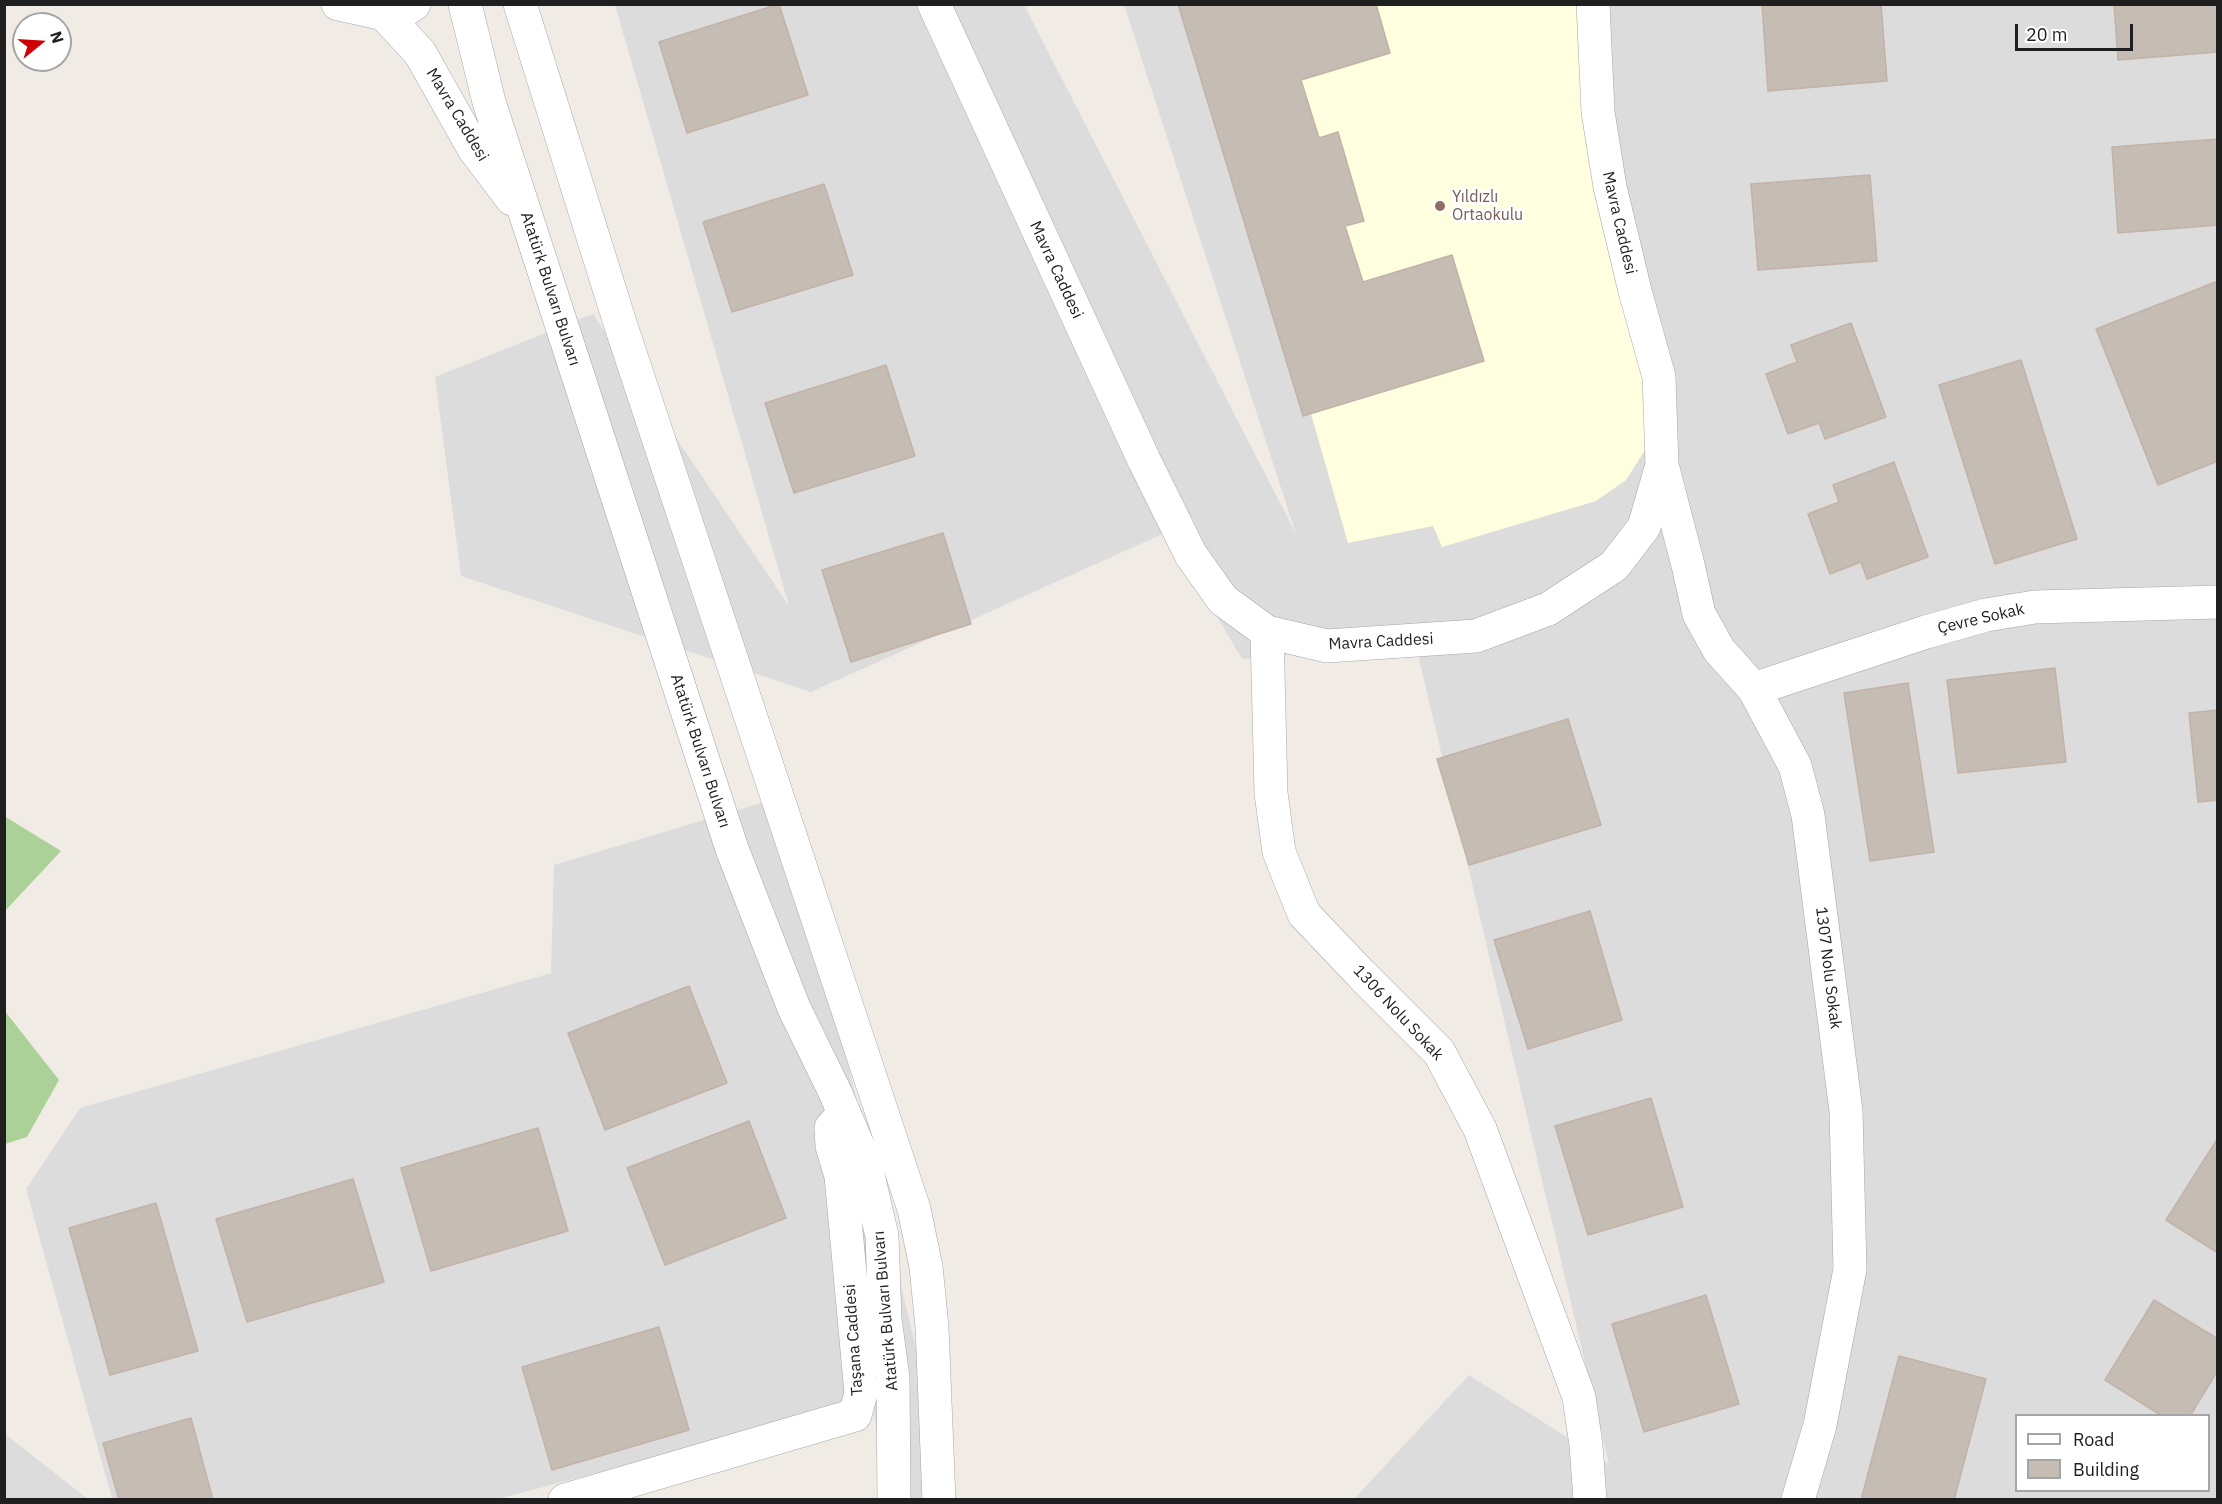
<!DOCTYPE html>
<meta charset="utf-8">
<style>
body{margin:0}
#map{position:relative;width:2222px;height:1504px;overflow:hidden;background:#f0ece5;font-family:"IBM Plex Sans",sans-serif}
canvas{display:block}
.frame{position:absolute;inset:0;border:6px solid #1f1f1f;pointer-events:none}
.legend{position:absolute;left:2015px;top:1414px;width:195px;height:78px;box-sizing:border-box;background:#fff;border:2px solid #a5a5a5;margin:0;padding:8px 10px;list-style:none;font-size:18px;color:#1f1f1f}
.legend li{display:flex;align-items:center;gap:12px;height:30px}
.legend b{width:30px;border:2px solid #a5a5a5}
.north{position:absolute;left:12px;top:12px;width:60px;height:60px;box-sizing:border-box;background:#fff;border:2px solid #a5a5a5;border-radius:50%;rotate:72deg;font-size:16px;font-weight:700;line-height:24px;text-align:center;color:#1f1f1f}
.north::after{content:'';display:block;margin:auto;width:21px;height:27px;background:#ce0005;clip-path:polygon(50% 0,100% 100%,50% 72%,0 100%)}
.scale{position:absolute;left:2015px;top:24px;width:118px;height:27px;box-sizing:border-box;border:3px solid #1f1f1f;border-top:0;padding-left:8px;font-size:18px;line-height:21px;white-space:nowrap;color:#1f1f1f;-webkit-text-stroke:4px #fff;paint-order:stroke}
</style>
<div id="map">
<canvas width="2222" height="1504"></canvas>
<div class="frame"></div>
<ul class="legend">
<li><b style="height:8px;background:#fff"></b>Road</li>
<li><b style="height:16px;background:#c5bcb4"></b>Building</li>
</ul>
<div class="north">N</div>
<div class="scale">20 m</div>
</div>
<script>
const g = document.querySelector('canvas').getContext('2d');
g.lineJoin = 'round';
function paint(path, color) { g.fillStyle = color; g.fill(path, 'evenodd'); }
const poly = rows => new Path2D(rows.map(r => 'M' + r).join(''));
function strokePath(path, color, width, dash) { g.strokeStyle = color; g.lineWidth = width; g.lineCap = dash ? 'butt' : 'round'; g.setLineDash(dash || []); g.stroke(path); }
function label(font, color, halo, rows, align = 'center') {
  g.font = font + ' "IBM Plex Sans",sans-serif'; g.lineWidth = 5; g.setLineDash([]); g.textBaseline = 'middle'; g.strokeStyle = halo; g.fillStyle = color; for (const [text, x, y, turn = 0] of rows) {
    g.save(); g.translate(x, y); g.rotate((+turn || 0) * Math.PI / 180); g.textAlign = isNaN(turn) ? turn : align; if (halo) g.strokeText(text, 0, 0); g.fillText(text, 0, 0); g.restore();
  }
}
const residential = poly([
 [615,5,1024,5,1296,534,1124,5,2217,5,2217,1499,1354,1499,1469,1375,1609,1464,1415,642,1242,659,1167,532,811,692,461,576,435,377,593,314,789,606],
 [2016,1416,2208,1416,2208,1490,2016,1490],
 [784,796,952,1499,887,1499,872,1400,498,1499,112,1499,26,1189,80,1108,551,973,554,865],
 [4,1434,5,1434,88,1499,5,1499]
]);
const education = poly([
 [1194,5,1587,5,1672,408,1626,480,1596,501,1442,547,1433,526,1348,543]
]);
const forest = poly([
 [4,816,61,851,5,911,4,911],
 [4,1010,59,1080,27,1137,5,1144]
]);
const building = poly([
 [779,4,808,95,687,133,659,42,779,4],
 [1178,4,1376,4,1390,53,1301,80,1319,138,1338,132,1364,221,1345,226,1363,282,1452,255,1484,361,1303,416,1178,4],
 [1762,4,1881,4,1887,81,1768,91,1762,4],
 [2114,4,2218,4,2218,52,2118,60,2114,4],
 [2218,139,2218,225,2118,233,2112,147,2218,139],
 [1870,175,1877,261,1758,270,1751,184,1870,175],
 [824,184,853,275,732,312,703,222,824,184],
 [2218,281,2218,461,2158,485,2096,329,2218,281],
 [1851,323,1886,417,1825,439,1819,423,1788,434,1766,374,1797,362,1791,345,1851,323],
 [2021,360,2077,539,1995,564,1939,385,2021,360],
 [886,365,915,456,794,493,765,403,886,365],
 [1894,462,1928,557,1867,579,1861,562,1830,574,1808,514,1839,502,1833,485,1894,462],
 [943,533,971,624,851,662,822,570,943,533],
 [2055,668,2066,762,1958,773,1947,680,2055,668],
 [1908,683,1934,852,1870,861,1844,693,1908,683],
 [2218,710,2218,800,2198,802,2189,713,2218,710],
 [1568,719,1601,825,1469,865,1437,759,1568,719],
 [1590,911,1622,1020,1528,1049,1494,940,1590,911],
 [689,986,727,1083,605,1130,568,1033,689,986],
 [1651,1098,1683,1207,1588,1235,1555,1126,1651,1098],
 [749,1121,786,1218,665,1265,627,1168,749,1121],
 [538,1128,568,1231,431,1271,401,1168,538,1128],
 [2218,1138,2218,1253,2166,1220,2218,1138],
 [353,1179,384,1282,247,1322,216,1219,353,1179],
 [156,1203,198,1351,110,1375,69,1228,156,1203],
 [1706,1295,1739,1404,1644,1432,1612,1324,1706,1295],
 [2154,1300,2218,1339,2218,1370,2190,1416,2162,1416,2105,1380,2154,1300],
 [659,1327,689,1430,552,1470,522,1367,659,1327],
 [1899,1356,1986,1379,1954,1500,1861,1500,1899,1356],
 [191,1418,213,1500,119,1500,103,1443,191,1418]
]);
const minor = poly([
 [338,4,384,14,390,20,414,4],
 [465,4,489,102,732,849,794,1008,835,1092,865,1162,882,1236,885,1319,893,1378,894,1500],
 [520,4,621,326,914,1209,926,1267,932,1327,939,1500],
 [934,4,1144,460,1191,555,1223,600,1267,632,1327,646,1476,636,1548,609,1614,566,1644,527,1662,465,1659,377,1635,291,1610,187,1598,112,1593,4],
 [384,14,420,53,474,149,512,199],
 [1662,465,1688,565,1699,614,1719,650,1754,689,1795,766,1808,815,1846,1111,1850,1269,1820,1425,1798,1500],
 [1267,632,1271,793,1279,852,1304,914,1361,974,1439,1052,1480,1129,1579,1397,1586,1445,1590,1500],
 [1754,689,1926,632,1986,615,2035,607,2218,602],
 [565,1500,855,1415,861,1393,841,1176,832,1146,831,1128,844,1113]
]);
const markers = [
 [1440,206,6,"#8d6e63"]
];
const streetNames = [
 ["Mavra Caddesi",457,115,59],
 ["Mavra Caddesi",1619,223,77],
 ["Mavra Caddesi",1056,270,65],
 ["Atatürk Bulvarı Bulvarı",550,289,72],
 ["Çevre Sokak",1981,619,-13],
 ["Mavra Caddesi",1381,642,-3],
 ["Atatürk Bulvarı Bulvarı",700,751,72],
 ["1307 Nolu Sokak",1828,968,83],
 ["1306 Nolu Sokak",1398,1013,47],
 ["Atatürk Bulvarı Bulvarı",886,1311,-95],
 ["Taşana Caddesi",854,1340,-94]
];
const educationNames = [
 ["Yıldızlı",1452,197],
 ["Ortaokulu",1452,215]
];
paint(residential, '#dddcdc');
paint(education, '#fffedf');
paint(forest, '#abd199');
paint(building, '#c5bcb4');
strokePath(building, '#c2b2a7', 1.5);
strokePath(minor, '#a6a6a6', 34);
strokePath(minor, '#fff', 33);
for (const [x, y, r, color] of markers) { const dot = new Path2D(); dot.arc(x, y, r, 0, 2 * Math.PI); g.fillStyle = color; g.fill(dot); strokePath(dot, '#fff', 2); }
label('16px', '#1f1f1f', '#fff', streetNames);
label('16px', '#785e54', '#fff', educationNames, 'left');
</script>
